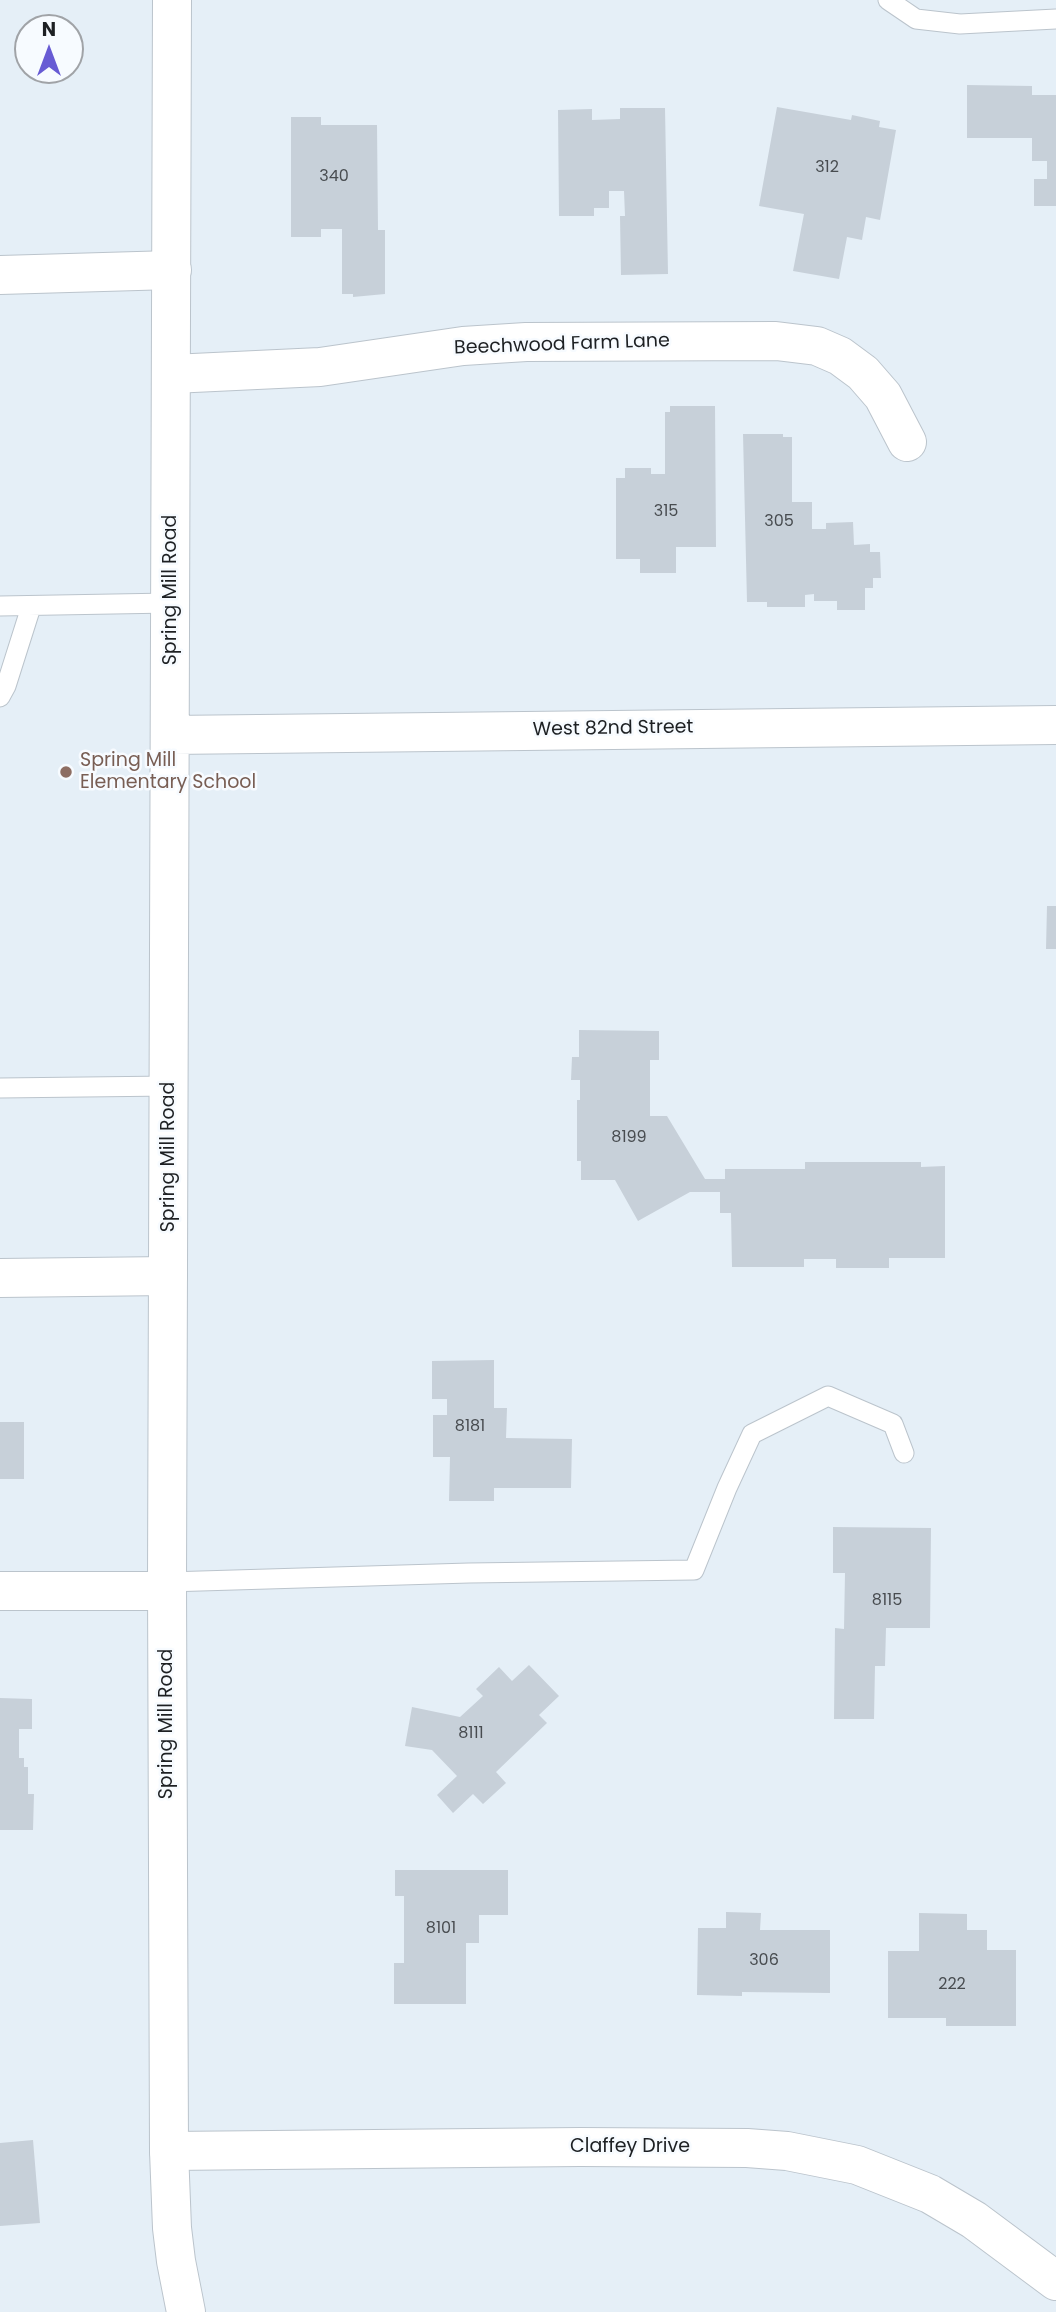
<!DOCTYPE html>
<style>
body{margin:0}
#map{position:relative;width:1056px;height:2312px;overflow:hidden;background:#e5eff7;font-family:Poppins,sans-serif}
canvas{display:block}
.north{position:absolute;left:14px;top:14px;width:70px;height:70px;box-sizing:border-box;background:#f7fbff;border:2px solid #a0a3a7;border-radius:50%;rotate:0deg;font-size:19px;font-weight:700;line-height:28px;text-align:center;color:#1d2023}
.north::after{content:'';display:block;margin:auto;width:24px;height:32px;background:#675bd4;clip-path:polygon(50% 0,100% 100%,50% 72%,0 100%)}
</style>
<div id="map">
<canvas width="1056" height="2312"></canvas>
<div class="north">N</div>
</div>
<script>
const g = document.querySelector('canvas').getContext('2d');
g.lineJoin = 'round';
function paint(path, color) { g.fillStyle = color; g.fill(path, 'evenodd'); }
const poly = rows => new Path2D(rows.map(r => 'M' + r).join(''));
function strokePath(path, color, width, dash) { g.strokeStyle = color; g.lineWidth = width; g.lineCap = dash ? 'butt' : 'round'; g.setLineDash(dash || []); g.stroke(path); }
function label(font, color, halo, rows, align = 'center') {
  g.font = font + ' Poppins,sans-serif'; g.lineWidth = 5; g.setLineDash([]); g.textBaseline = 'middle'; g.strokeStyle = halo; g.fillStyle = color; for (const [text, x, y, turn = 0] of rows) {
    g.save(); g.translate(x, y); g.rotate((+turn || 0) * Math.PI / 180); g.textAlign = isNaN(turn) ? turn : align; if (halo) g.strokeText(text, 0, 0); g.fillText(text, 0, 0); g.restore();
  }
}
const building = poly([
 [967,85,1032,86,1032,95,1056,95,1056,206,1034,206,1034,179,1047,179,1047,161,1032,161,1032,138,967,138],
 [777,107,851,120,852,115,880,121,879,127,896,130,880,220,866,217,862,240,847,237,839,279,793,271,804,214,759,206],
 [620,108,665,108,668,274,621,275,620,216,625,216,624,191,609,191,609,208,594,208,594,216,559,216,558,110,592,109,592,120,620,119],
 [291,117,321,117,321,125,377,125,378,230,385,230,385,294,353,297,353,294,342,294,342,229,321,229,321,237,291,237],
 [670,406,715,406,716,547,676,547,676,573,640,573,640,559,616,559,616,478,625,478,625,468,651,468,651,474,665,474,665,412,670,412],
 [743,434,783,434,783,437,792,437,792,502,812,502,812,529,826,529,826,523,853,522,854,545,870,544,870,552,880,552,881,578,873,578,873,588,865,588,865,610,837,610,837,601,814,601,814,594,805,595,805,607,767,607,767,602,747,602],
 [1047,906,1056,906,1056,949,1046,949],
 [579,1030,659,1031,659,1060,650,1060,650,1116,667,1116,705,1179,725,1179,725,1169,805,1169,805,1162,921,1162,921,1167,945,1166,945,1258,889,1258,889,1268,836,1268,836,1259,804,1259,804,1267,732,1267,731,1213,720,1213,720,1192,690,1192,638,1221,615,1180,581,1180,581,1161,577,1161,577,1100,580,1100,580,1080,571,1080,572,1057,579,1057],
 [494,1360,494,1408,507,1408,506,1438,572,1439,571,1488,494,1488,494,1501,449,1501,450,1457,433,1457,433,1415,447,1415,447,1399,432,1399,432,1361],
 [0,1422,24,1422,24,1479,0,1479],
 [833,1527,931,1528,930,1628,886,1628,885,1666,875,1666,874,1719,834,1719,835,1628,844,1629,845,1573,833,1573],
 [529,1665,559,1696,539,1715,547,1723,496,1772,506,1783,483,1804,473,1794,453,1813,437,1795,457,1776,432,1750,405,1746,412,1707,460,1717,483,1696,476,1689,499,1667,512,1681],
 [0,1698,32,1699,32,1729,19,1729,19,1758,24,1758,24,1767,28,1767,28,1794,34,1794,33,1830,0,1830],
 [395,1870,508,1870,508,1915,479,1915,479,1943,466,1943,466,2004,394,2004,394,1963,404,1963,404,1896,395,1896],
 [726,1912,761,1913,760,1930,830,1930,830,1993,742,1992,742,1996,697,1995,698,1928,726,1928],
 [919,1913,967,1914,967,1930,987,1930,987,1950,1016,1950,1016,2026,946,2026,946,2018,888,2018,888,1951,919,1951],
 [33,2140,40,2223,0,2226,0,2143]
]);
const service = poly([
 [888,0,916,19,960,24,1056,19],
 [0,606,170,603],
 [0,697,6,686,31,607],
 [0,1088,170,1086],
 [167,1582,469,1573,694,1570,727,1488,752,1434,828,1396,893,1424,904,1453]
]);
const minor = poly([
 [0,275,172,270],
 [172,374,320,367,463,346,526,342,776,341,817,346,840,356,863,373,883,396,907,442],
 [0,1278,168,1276],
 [0,1591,167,1591],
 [169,2151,580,2147,747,2148,787,2151,857,2165,930,2194,974,2220,1056,2281]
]);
const tertiary = poly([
 [172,0,167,1582,169,2151,172,2228,176,2261,186,2312],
 [170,735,1056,725]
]);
const markers = [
 [66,772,7,"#8d6e63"]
];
const numberNames = [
 ["312",827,168],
 ["340",334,177],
 ["315",666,512],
 ["305",779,522],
 ["8199",629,1138],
 ["8181",470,1427],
 ["8115",887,1601],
 ["8111",471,1734],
 ["8101",441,1929],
 ["306",764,1961],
 ["222",952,1985]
];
const streetNames = [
 ["Beechwood Farm Lane",562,345,-2],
 ["Spring Mill Road",171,590,-90],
 ["West 82nd Street",613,729,-1],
 ["Spring Mill Road",169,1157,-90],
 ["Spring Mill Road",167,1724,-90],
 ["Claffey Drive",630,2147]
];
const educationNames = [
 ["Spring Mill",80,761],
 ["Elementary School",80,783]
];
paint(building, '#c7d0d9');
strokePath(service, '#bbc4cc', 21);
strokePath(minor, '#bbc4cc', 40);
strokePath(tertiary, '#bbc4cc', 40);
strokePath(service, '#fff', 19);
strokePath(minor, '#fff', 38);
strokePath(tertiary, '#fff', 38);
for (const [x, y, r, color] of markers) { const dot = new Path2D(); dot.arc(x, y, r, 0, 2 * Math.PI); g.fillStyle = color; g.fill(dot); strokePath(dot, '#f7fbff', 2.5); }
label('16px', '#484c50', null, numberNames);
label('19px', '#1d2023', '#f7fbff', streetNames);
label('19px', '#785e54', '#f7fbff', educationNames, 'left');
</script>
